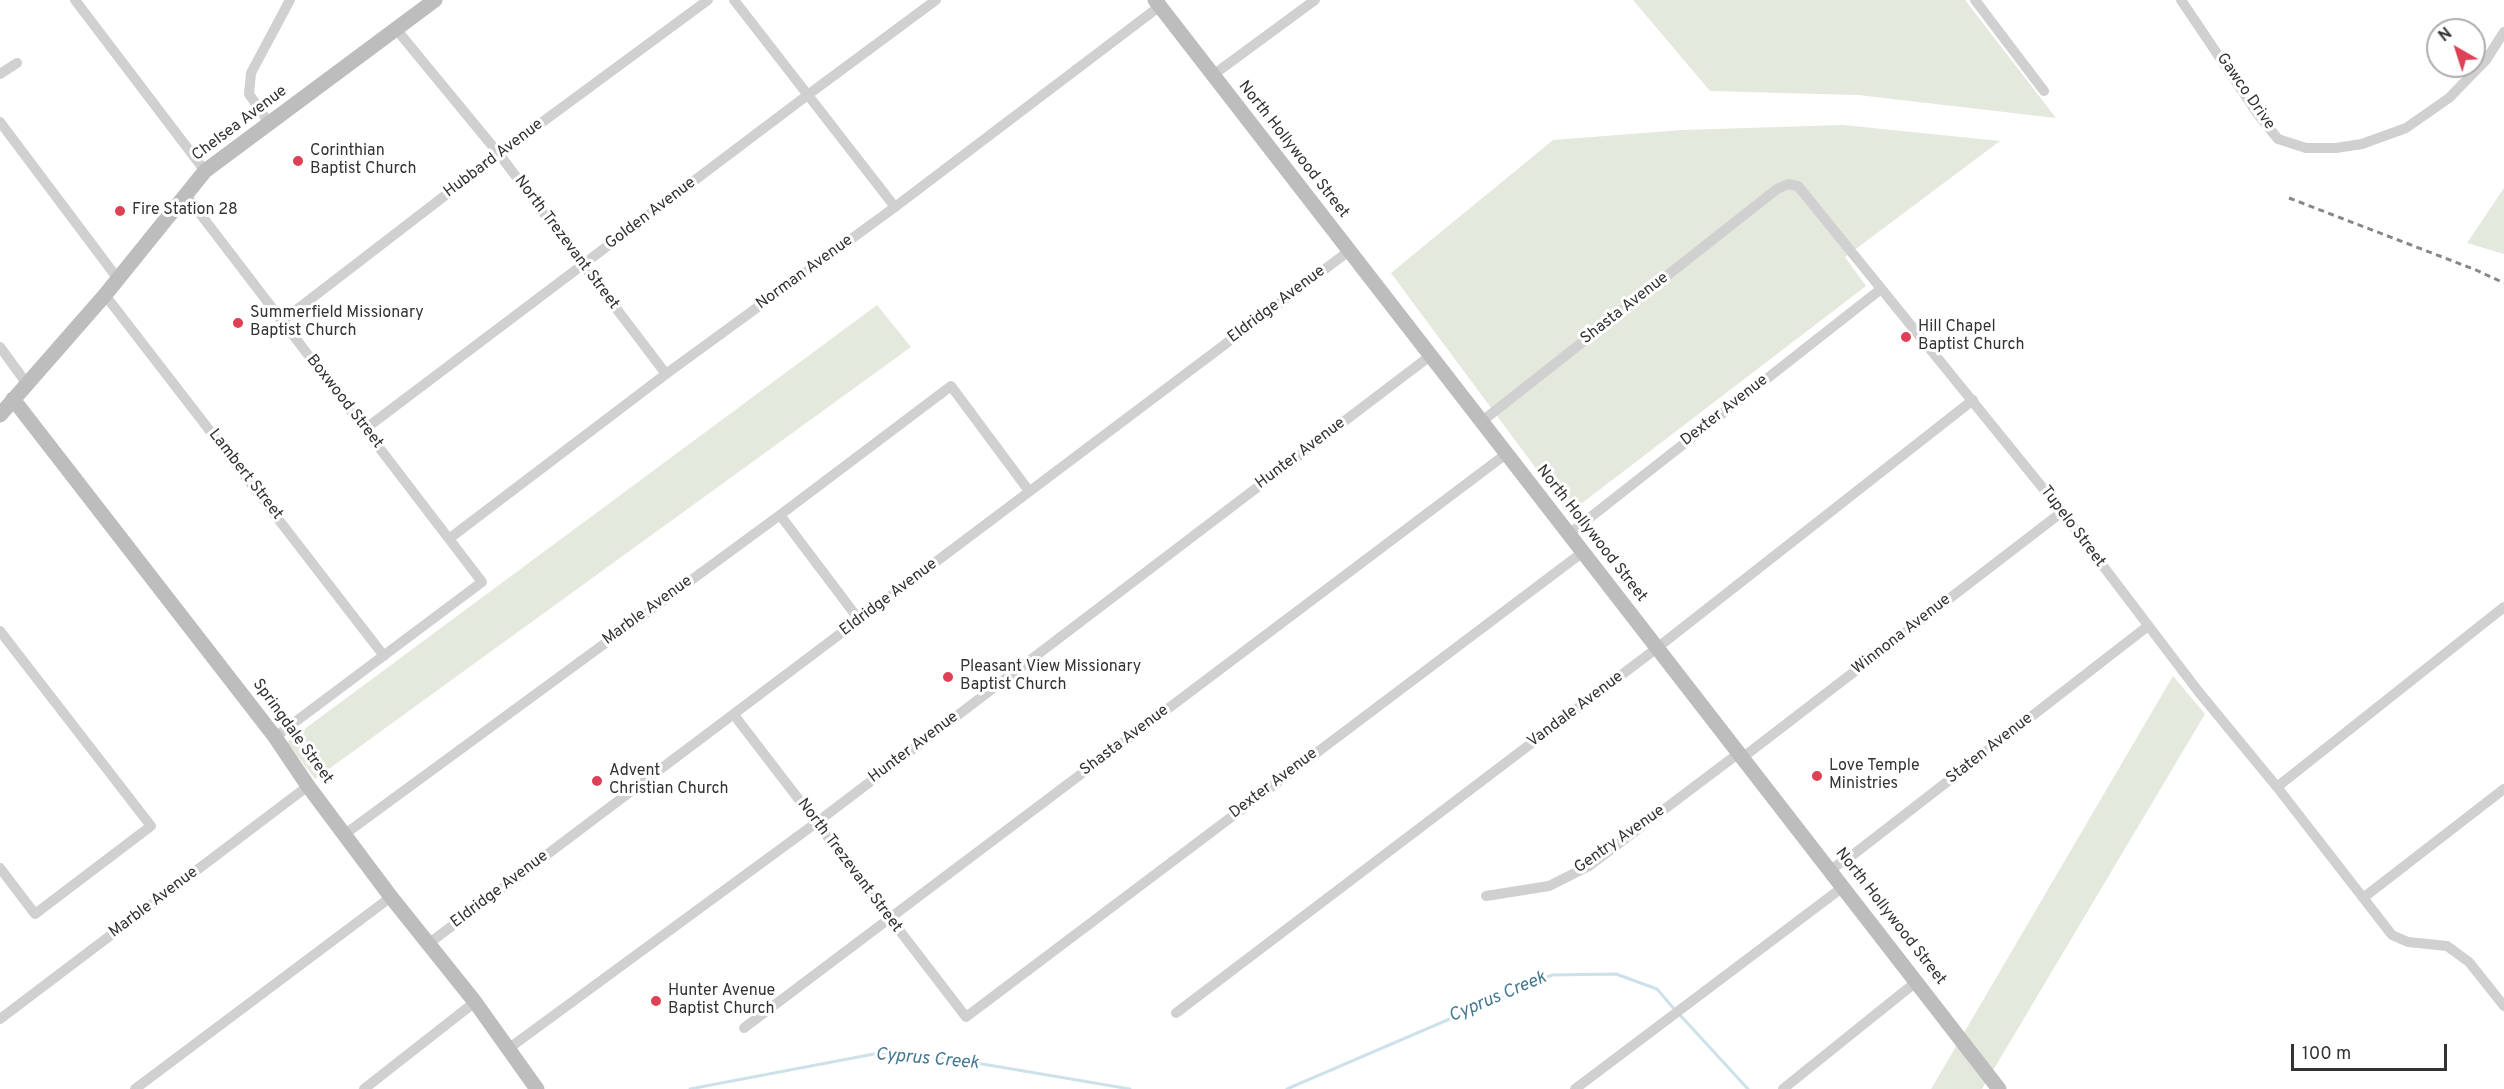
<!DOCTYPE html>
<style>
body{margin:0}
#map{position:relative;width:2504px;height:1089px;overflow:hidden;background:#fff;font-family:Overpass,sans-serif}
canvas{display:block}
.north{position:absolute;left:2426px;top:18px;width:60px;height:60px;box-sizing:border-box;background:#fff;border:2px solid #adadad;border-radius:50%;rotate:321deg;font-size:16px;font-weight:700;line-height:24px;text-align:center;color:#333}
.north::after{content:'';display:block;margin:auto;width:21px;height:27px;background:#de4155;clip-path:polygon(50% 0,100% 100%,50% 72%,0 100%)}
.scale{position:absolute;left:2291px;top:1044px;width:156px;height:27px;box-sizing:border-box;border:3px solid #333;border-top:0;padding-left:8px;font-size:18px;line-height:21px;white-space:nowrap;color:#333;-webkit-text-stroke:4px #fff;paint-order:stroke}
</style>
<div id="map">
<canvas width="2504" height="1089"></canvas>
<div class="north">N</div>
<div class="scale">100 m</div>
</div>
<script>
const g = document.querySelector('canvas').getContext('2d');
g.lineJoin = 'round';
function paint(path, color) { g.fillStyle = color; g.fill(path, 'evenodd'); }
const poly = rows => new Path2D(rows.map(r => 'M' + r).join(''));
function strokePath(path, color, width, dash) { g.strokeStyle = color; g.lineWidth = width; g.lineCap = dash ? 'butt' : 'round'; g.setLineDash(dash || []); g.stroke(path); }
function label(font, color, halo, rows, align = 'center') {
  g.font = font + ' Overpass,sans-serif'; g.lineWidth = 6; g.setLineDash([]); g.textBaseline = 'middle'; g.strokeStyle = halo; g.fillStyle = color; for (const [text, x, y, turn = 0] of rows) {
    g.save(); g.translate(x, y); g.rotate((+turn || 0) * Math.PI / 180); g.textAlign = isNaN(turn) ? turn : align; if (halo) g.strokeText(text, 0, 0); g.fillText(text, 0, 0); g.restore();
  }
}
const green = poly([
 [1633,0,1965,0,2056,118,1858,95,1710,91],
 [1843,125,2000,141,1845,257,1866,286,1569,513,1391,273,1553,140,1683,130],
 [2504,188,2504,254,2467,243],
 [877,305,911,347,315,779,287,742],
 [2173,676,2205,714,1982,1089,1931,1089]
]);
const stream = poly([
 [1680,1015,1748,1089],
 [690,1089,874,1054,941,1057,1130,1089],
 [1287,1089,1552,975,1616,974,1657,989,1675,1010]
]);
const street = poly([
 [75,0,205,171],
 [734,0,895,207],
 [1975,0,2044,91],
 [2181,0,2257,113,2278,139,2306,148,2336,148,2362,144,2406,128,2449,98,2486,60,2504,32],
 [396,29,499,154,666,374],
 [0,74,17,63],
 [1213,75,1315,0],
 [0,122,118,279],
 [269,123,249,94,251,73,290,0],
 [185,194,482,582,275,737],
 [105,295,384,656],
 [282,321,499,154,708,0],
 [0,347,27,384],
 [1481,422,1777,189,1788,184,1798,186,2059,508,2198,691,2277,787,2392,935,2408,942,2447,946,2469,962,2504,1006],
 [365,429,809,94,936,0],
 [780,515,860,621],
 [1569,534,1881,289],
 [450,538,666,374,895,207,1160,6],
 [0,631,151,826,35,914,0,868],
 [734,715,966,1017,1583,552],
 [1742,758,2062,512],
 [2277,787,2504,607],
 [345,834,780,515,951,386,1029,491],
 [1830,870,1854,854,2148,626],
 [1486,896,1549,886,1589,866,1739,753],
 [2363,898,2504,789],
 [428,944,1349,251],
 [1176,1013,1657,648,1973,400],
 [0,1019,308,786],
 [744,1028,1506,454],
 [508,1049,816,823,1430,356],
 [135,1089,391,897],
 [364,1089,475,1002],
 [1575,1089,1843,887],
 [1783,1089,1916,982]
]);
const secondary = poly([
 [1155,0,1999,1089],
 [13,399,275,737,308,786,391,897,475,1002,537,1089],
 [0,415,105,295,205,171,435,0]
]);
const rail = poly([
 [2289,198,2476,270,2504,283]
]);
const markers = [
 [298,161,6,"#de4155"],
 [120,211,6,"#de4155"],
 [238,323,6,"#de4155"],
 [1906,337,6,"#de4155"],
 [948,677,6,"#de4155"],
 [1817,776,6,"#de4155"],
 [597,781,6,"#de4155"],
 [656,1001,6,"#de4155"]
];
const streetNames = [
 ["Gawco Drive",2245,92,55],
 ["Chelsea Avenue",240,124,-37],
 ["North Hollywood Street",1293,150,52],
 ["Hubbard Avenue",494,159,-37],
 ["Golden Avenue",651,214,-37],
 ["North Trezevant Street",566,243,53],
 ["Norman Avenue",805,273,-36],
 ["Eldridge Avenue",1277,305,-37],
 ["Shasta Avenue",1625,309,-38],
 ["Boxwood Street",344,402,52],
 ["Dexter Avenue",1725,411,-38],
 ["Hunter Avenue",1301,454,-37],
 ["Lambert Street",245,475,52],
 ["Tupelo Street",2072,527,53],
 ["North Hollywood Street",1591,534,52],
 ["Eldridge Avenue",889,598,-37],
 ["Marble Avenue",648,611,-36],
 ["Winnona Avenue",1902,635,-38],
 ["Vandale Avenue",1576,710,-37],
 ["Springdale Street",292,732,54],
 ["Shasta Avenue",1125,741,-37],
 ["Hunter Avenue",914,748,-37],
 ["Staten Avenue",1990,749,-38],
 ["Dexter Avenue",1274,784,-37],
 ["Gentry Avenue",1620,840,-35],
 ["North Trezevant Street",849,866,53],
 ["Eldridge Avenue",500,890,-37],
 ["Marble Avenue",154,903,-37],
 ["North Hollywood Street",1890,917,52]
];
const poiNames = [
 ["Corinthian",310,152],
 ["Baptist Church",310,170],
 ["Fire Station 28",132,211],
 ["Summerfield Missionary",250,314],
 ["Baptist Church",250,332],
 ["Hill Chapel",1918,328],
 ["Baptist Church",1918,346],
 ["Pleasant View Missionary",960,668],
 ["Baptist Church",960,686],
 ["Love Temple",1829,767],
 ["Ministries",1829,785],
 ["Advent",609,772],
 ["Christian Church",609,790],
 ["Hunter Avenue",668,992],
 ["Baptist Church",668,1010]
];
const waterNames = [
 ["Cyprus Creek",1498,998,-23],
 ["Cyprus Creek",927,1060,5]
];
paint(green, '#e3e9dc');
strokePath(stream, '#cde1ea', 3);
strokePath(street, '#d0d0d0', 10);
strokePath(secondary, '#bdbdbd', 15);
strokePath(rail, '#888', 3, [6, 4.5]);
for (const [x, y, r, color] of markers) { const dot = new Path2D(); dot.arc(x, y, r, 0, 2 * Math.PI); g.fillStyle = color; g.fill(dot); strokePath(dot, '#fff', 2); }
label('16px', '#333', '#fff', streetNames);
label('16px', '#333', '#fff', poiNames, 'left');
label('italic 18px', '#437892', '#fff', waterNames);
</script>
